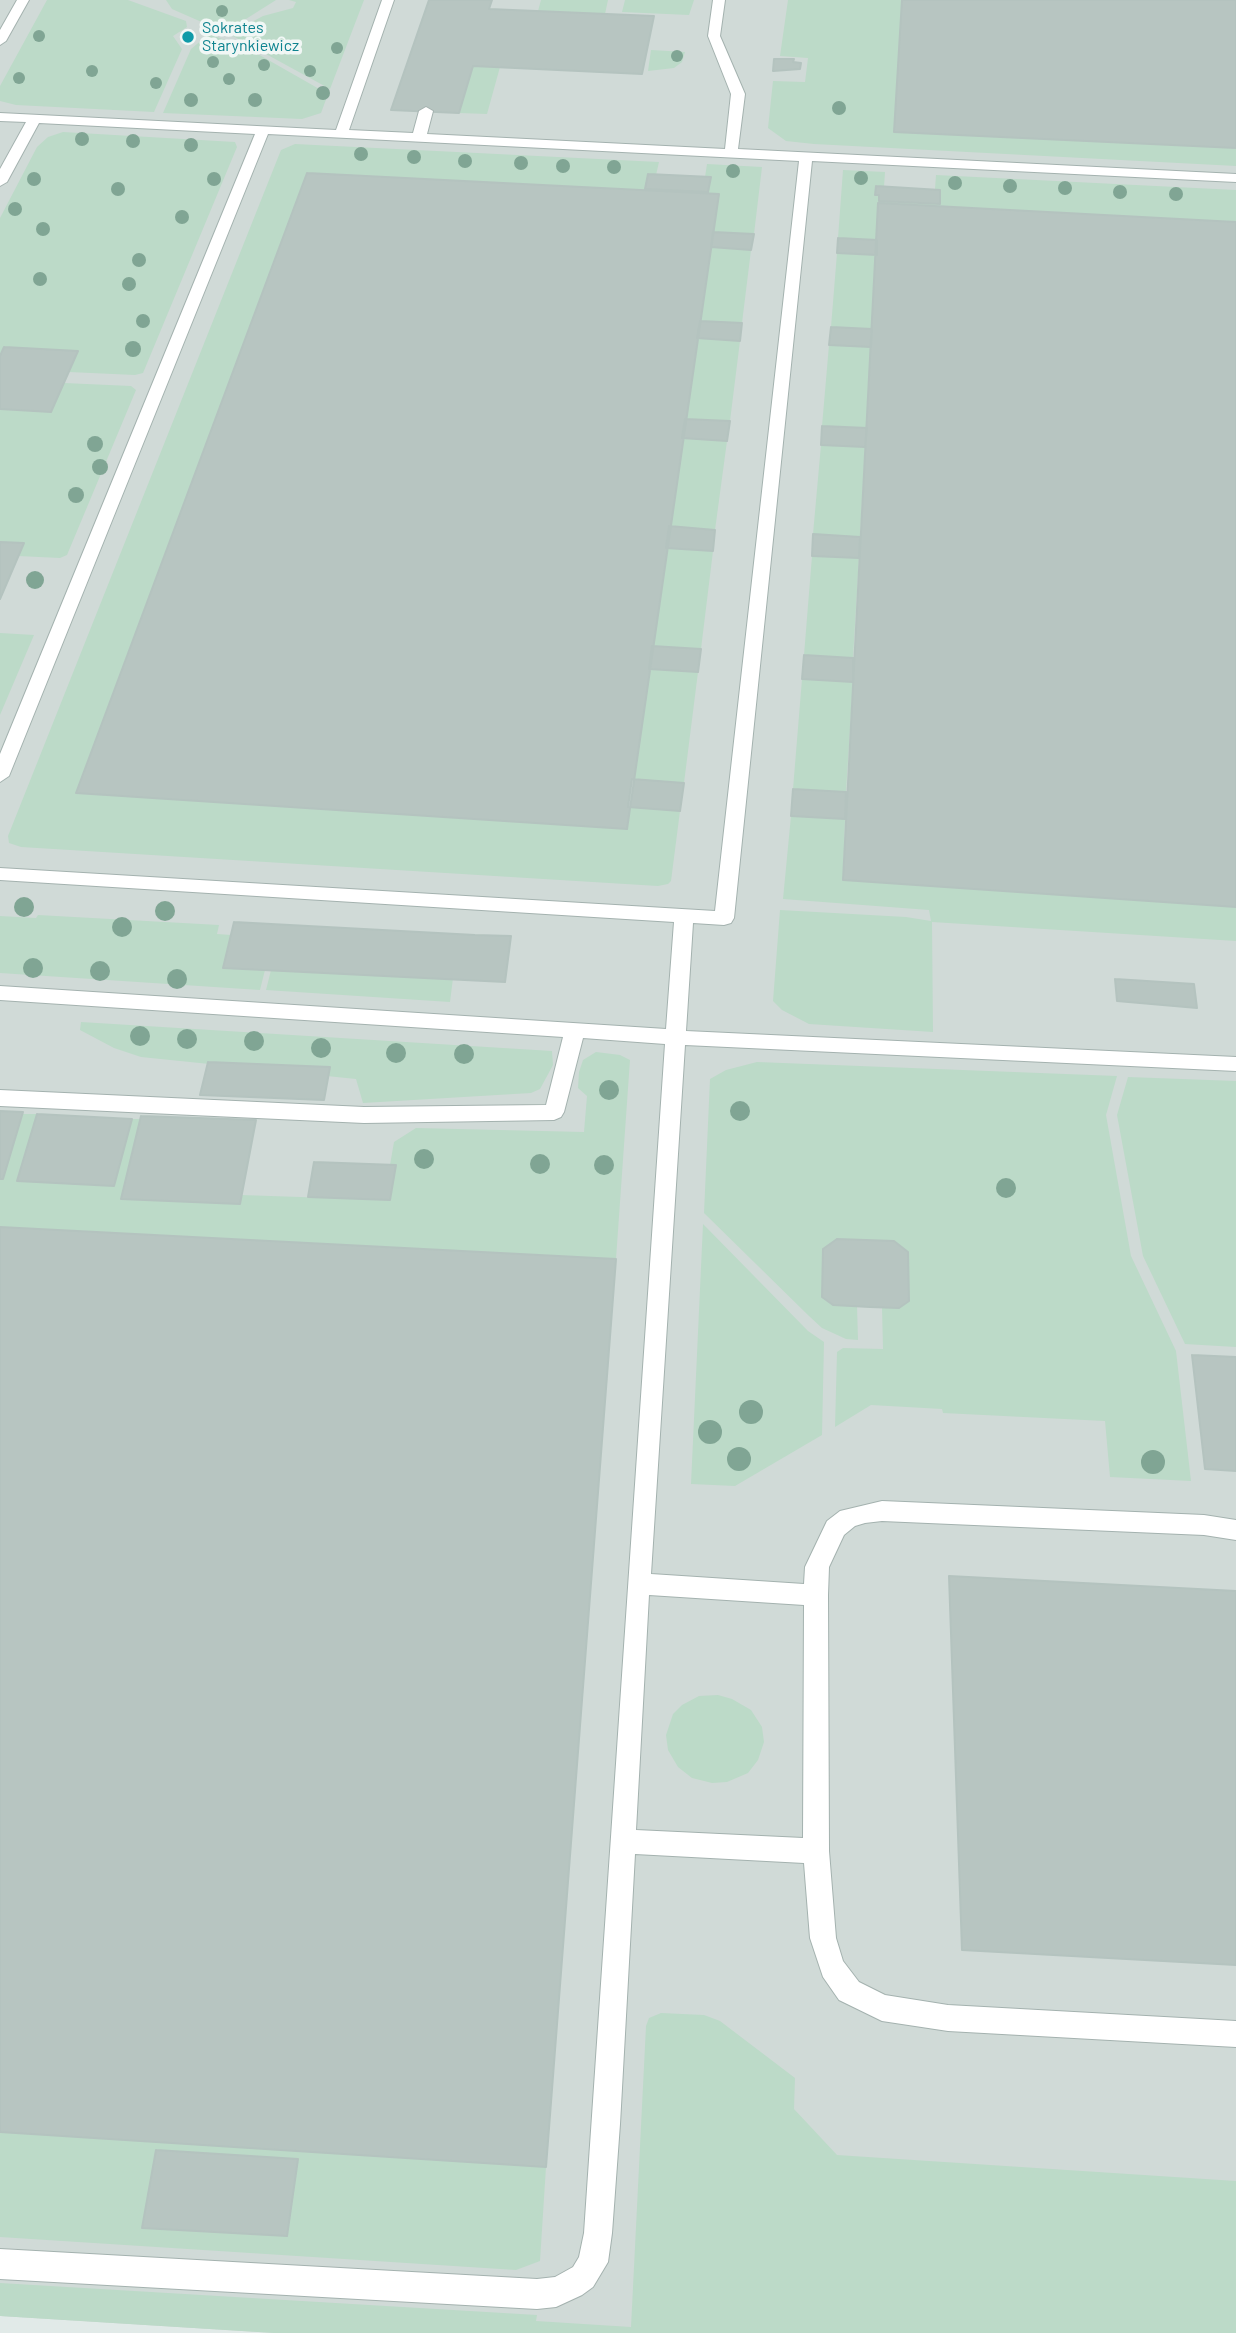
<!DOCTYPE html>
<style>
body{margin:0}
canvas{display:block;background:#e1eae8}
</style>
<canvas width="1236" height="2333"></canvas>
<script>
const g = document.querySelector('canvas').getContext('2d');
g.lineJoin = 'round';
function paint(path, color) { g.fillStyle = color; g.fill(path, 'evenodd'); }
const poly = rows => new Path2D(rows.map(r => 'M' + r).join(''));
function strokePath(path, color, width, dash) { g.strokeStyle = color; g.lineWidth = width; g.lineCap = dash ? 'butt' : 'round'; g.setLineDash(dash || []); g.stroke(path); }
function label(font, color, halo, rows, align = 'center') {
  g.font = font + ' Barlow,sans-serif'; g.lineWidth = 7; g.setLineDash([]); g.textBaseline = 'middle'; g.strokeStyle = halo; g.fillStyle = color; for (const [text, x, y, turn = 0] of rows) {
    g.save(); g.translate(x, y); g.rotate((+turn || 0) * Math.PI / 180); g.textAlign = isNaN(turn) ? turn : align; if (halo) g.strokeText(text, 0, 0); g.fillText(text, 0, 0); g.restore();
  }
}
const built = poly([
 [0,0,1236,0,1236,2333,274,2333,0,2316]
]);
const green = poly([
 [47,0,128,0,186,21,187,27,173,36,182,49,154,112,16,105,0,101,0,86],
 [166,0,276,0,238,24,213,27,172,9],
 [289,0,364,0,330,89,233,36,235,31,263,16,293,8,296,2],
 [541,0,608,0,605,14,538,11],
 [625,0,694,0,689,15,622,12],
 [788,0,902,0,895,132,1236,148,1236,166,814,144,786,141,768,128,773,81,805,82,808,58,780,56],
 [209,34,249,49,328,94,321,113,302,119,163,113,191,49],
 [651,50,685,52,682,62,674,68,648,71],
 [473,66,500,67,487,114,459,113],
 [63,132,235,142,237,147,143,373,135,375,69,372,78,351,4,347,0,356,0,218,37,147,48,137],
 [295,144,659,162,656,175,648,174,645,190,307,173,76,793,626,829,628,807,680,811,671,881,668,884,658,886,21,847,9,843,8,836,281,150],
 [707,164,762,167,754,234,713,232,708,194,711,178,705,177],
 [843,170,885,172,884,187,876,187,875,194,879,195,879,201,940,204,940,190,935,189,936,175,1236,190,1236,222,879,203,877,240,838,238],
 [711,247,751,250,742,323,700,321],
 [837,253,877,255,872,329,831,327],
 [697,338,740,341,730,421,685,419],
 [829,345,871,347,867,428,822,426],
 [64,383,131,386,136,390,67,555,60,558,18,556,23,543,0,542,0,409,51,412],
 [682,438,727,441,715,530,669,526],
 [821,445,865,447,860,537,813,534],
 [666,548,713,551,701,649,652,646],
 [812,556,859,558,853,658,804,655],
 [0,633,34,635,0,715],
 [649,669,698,672,684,783,632,779],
 [802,679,853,682,846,792,793,789],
 [791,816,845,819,843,880,1236,907,1236,941,932,922,933,1032,809,1024,782,1010,773,1001,780,910,906,917,931,921,929,910,783,899],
 [38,915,219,925,217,934,231,935,223,968,265,970,260,990,0,973,0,916,36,918],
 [271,970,347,974,453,978,450,1002,266,990],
 [81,1022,552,1051,553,1065,540,1089,531,1093,363,1103,356,1079,141,1057,114,1048,80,1030],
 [596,1052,620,1055,630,1060,616,1259,0,1227,0,1179,3,1179,23,1114,37,1114,17,1181,114,1186,132,1119,141,1119,122,1199,239,1204,241,1195,390,1200,395,1166,390,1165,394,1142,416,1128,584,1132,587,1096,578,1088,579,1072,583,1060],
 [757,1062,1117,1076,1106,1115,1131,1256,1176,1351,1191,1481,1110,1477,1105,1421,943,1413,942,1409,871,1405,835,1427,837,1352,843,1348,883,1349,882,1307,899,1308,909,1301,908,1252,894,1241,837,1239,823,1249,823,1297,857,1306,858,1340,846,1339,822,1328,809,1316,704,1213,710,1079,726,1070],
 [1128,1077,1236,1081,1236,1347,1185,1344,1143,1256,1117,1115],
 [703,1224,808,1331,824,1342,822,1435,735,1486,691,1484],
 [718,1695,732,1699,751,1710,762,1727,764,1742,758,1760,748,1773,727,1782,712,1783,692,1778,678,1767,668,1750,666,1735,673,1714,682,1705,699,1696],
 [661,2013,704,2015,720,2021,795,2078,794,2109,837,2155,1236,2181,1236,2333,274,2333,0,2316,0,2283,537,2315,536,2321,631,2327,646,2026,649,2018],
 [0,2132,546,2167,540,2261,516,2270,0,2237]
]);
const building = poly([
 [429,0,492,0,489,9,654,16,642,74,473,66,459,113,391,110,429,0],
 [902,0,1236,0,1236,148,894,132,902,0],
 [774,59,794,59,793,62,801,63,800,69,773,71,774,59],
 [307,173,719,194,627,829,76,793,307,173],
 [648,174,711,177,708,192,645,189,648,174],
 [876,186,940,190,940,204,879,201,879,195,875,195,876,186],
 [878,203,1236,222,1236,907,843,880,878,203],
 [713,232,754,234,751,250,711,247,713,232],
 [838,238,877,240,877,255,837,253,838,238],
 [700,321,742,323,740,341,697,338,700,321],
 [831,327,872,329,871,347,829,345,831,327],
 [4,347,78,351,51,412,0,409,0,356,4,347],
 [685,419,730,421,727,441,682,438,685,419],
 [822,426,867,428,865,447,821,445,822,426],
 [669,526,715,530,713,551,666,548,669,526],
 [813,534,860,537,859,558,812,556,813,534],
 [0,542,24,543,0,599,0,542],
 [652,646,701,649,698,672,649,669,652,646],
 [804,655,853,658,853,682,802,679,804,655],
 [632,779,684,783,680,811,628,807,632,779],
 [793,789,846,792,845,819,791,816,793,789],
 [234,922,475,935,511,936,505,982,223,968,234,922],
 [1115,979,1194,984,1197,1008,1117,1001,1115,979],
 [208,1062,330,1067,324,1100,200,1095,208,1062],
 [0,1111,23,1112,3,1179,0,1179,0,1111],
 [37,1114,132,1119,114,1186,17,1181,37,1114],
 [141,1116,256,1120,240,1204,121,1199,141,1116],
 [314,1162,396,1165,390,1200,308,1197,314,1162],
 [0,1227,616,1259,546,2167,0,2132,0,1227],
 [837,1239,894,1241,908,1252,909,1301,899,1308,870,1307,833,1305,822,1297,823,1249,837,1239],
 [1192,1355,1236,1357,1236,1471,1205,1469,1192,1355],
 [949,1576,1236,1591,1236,1965,962,1950,949,1576],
 [156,2150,298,2159,287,2236,142,2228,156,2150]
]);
const lane = poly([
 [17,0,29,0,6,41,0,45,0,30,17,0],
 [382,0,394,0,349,130,413,133,419,111,426,107,433,111,427,134,725,149,731,94,708,36,713,0,725,0,720,36,745,94,738,149,1236,174,1236,182,812,161,734,918,731,923,724,925,693,923,686,1031,1236,1057,1236,1071,685,1045,651,1574,804,1584,805,1567,827,1521,840,1511,882,1501,1204,1515,1236,1520,1236,1540,1204,1535,882,1521,865,1523,855,1526,844,1535,829,1567,828,1595,829,1851,836,1938,843,1961,859,1982,885,1995,948,2005,1236,2021,1236,2047,948,2031,882,2021,839,2000,823,1977,810,1938,804,1863,635,1854,620,2124,612,2233,608,2262,593,2287,582,2295,556,2307,537,2309,0,2279,0,2249,537,2279,555,2277,573,2267,579,2257,584,2233,665,1044,583,1038,564,1112,561,1117,554,1120,364,1123,0,1106,0,1090,364,1107,546,1105,563,1037,0,1000,0,986,666,1029,674,922,0,880,0,868,715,911,799,161,268,134,9,776,0,782,0,754,255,134,39,123,7,182,0,186,0,169,26,122,0,121,0,113,336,130,382,0],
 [649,1595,804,1605,803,1838,636,1830,649,1595]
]);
const trees = [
 [222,11,6],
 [39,36,6],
 [337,48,6],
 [677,56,6],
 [213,62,6],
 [264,65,6],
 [92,71,6],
 [310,71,6],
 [19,78,6],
 [229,79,6],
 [156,83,6],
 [323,93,7],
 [191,100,7],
 [255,100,7],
 [839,108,7],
 [82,139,7],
 [133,141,7],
 [191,145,7],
 [361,154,7],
 [414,157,7],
 [465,161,7],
 [521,163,7],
 [563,166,7],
 [614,167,7],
 [733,171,7],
 [861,178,7],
 [34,179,7],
 [214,179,7],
 [955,183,7],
 [1010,186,7],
 [1065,188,7],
 [118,189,7],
 [1120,192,7],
 [1176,194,7],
 [15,209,7],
 [182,217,7],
 [43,229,7],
 [139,260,7],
 [40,279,7],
 [129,284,7],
 [143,321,7],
 [133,349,8],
 [95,444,8],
 [100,467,8],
 [76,495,8],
 [35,580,9],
 [24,907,10],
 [165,911,10],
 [122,927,10],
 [33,968,10],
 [100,971,10],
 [177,979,10],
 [140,1036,10],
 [187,1039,10],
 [254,1041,10],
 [321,1048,10],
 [396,1053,10],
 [464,1054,10],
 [609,1090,10],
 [740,1111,10],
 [424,1159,10],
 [540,1164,10],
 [604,1165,10],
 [1006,1188,10],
 [751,1412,12],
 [710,1432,12],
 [739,1459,12],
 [1153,1462,12]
];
const markers = [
 [188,37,7,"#0f9aa8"]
];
const farCulturenames = [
 ["Sokrates",202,28],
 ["Starynkiewicz",202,46]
];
paint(built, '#d0dad7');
paint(green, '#bcdac8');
paint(building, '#b7c5c1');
strokePath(building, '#b4c3bf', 2);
strokePath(lane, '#a4b2af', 2);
paint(lane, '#fff');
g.fillStyle = '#80a594';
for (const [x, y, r] of trees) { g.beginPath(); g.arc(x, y, r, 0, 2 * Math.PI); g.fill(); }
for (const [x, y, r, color] of markers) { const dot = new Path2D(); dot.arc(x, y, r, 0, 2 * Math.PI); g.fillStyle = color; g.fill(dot); strokePath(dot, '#f1f7f5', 2.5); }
label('16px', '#0d838f', '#f1f7f5', farCulturenames, 'left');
</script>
